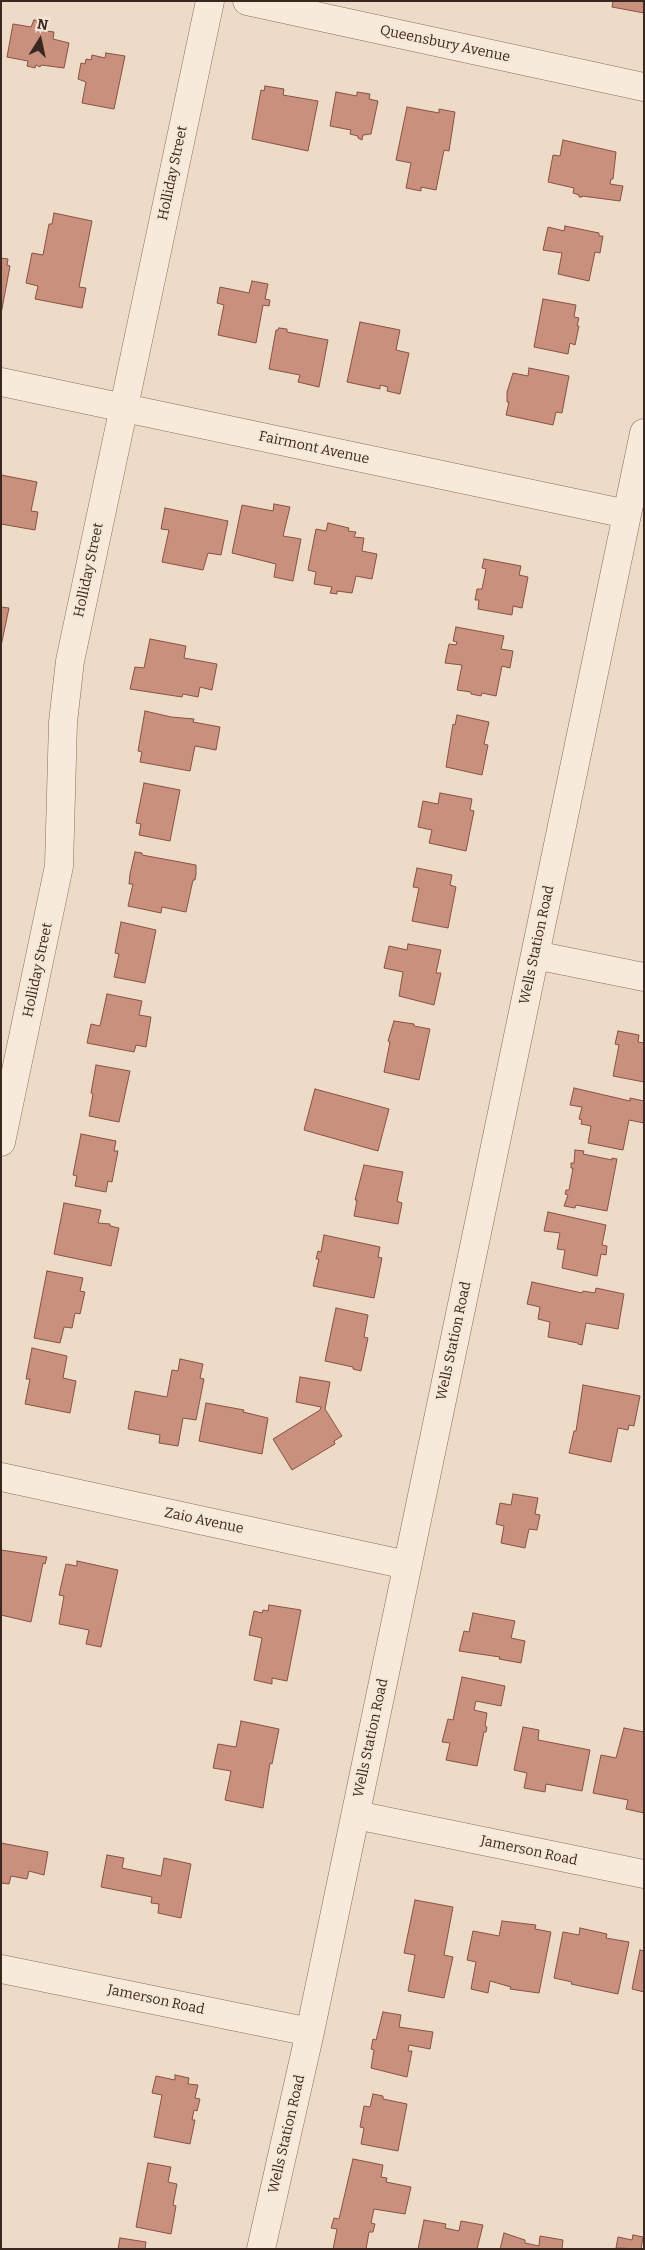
<!DOCTYPE html>
<style>
body{margin:0}
#map{position:relative;width:645px;height:2250px;overflow:hidden;background:#eddbc7;font-family:Bitter,serif}
canvas{display:block}
.frame{position:absolute;inset:0;border:2px solid #392820;pointer-events:none}
.north{position:absolute;left:15px;top:15px;width:50px;height:50px;-webkit-text-stroke:4px #f5e6d6;paint-order:stroke;rotate:10deg;font-size:14px;font-weight:700;line-height:20px;text-align:center;color:#392820}
.north::after{content:'';display:block;margin:auto;width:18px;height:22px;background:#392820;clip-path:polygon(50% 0,100% 100%,50% 72%,0 100%)}
</style>
<div id="map">
<canvas width="645" height="2250"></canvas>
<div class="frame"></div>
<div class="north">N</div>
</div>
<script>
const g = document.querySelector('canvas').getContext('2d');
g.lineJoin = 'round';
function paint(path, color) { g.fillStyle = color; g.fill(path, 'evenodd'); }
const poly = rows => new Path2D(rows.map(r => 'M' + r).join(''));
function strokePath(path, color, width, dash) { g.strokeStyle = color; g.lineWidth = width; g.lineCap = dash ? 'butt' : 'round'; g.setLineDash(dash || []); g.stroke(path); }
function label(font, color, halo, rows, align = 'center') {
  g.font = font + ' Bitter,serif'; g.lineWidth = 4; g.setLineDash([]); g.textBaseline = 'middle'; g.strokeStyle = halo; g.fillStyle = color; for (const [text, x, y, turn = 0] of rows) {
    g.save(); g.translate(x, y); g.rotate((+turn || 0) * Math.PI / 180); g.textAlign = isNaN(turn) ? turn : align; if (halo) g.strokeText(text, 0, 0); g.fillText(text, 0, 0); g.restore();
  }
}
const building = poly([
 [613,1,644,1,644,13,612,7,613,1],
 [34,20,40,21,39,25,47,27,46,31,54,32,53,39,69,43,64,68,41,65,40,67,36,65,35,68,27,66,28,61,7,57,13,24,31,27,34,20],
 [106,53,125,56,114,109,82,103,86,82,78,79,81,63,85,64,86,59,91,60,92,55,105,58,106,53],
 [265,86,284,89,283,95,318,101,308,151,252,139,261,90,264,91,265,86],
 [336,92,357,96,357,92,370,94,369,99,378,101,371,134,363,135,362,140,358,138,358,136,350,134,351,130,330,126,336,92],
 [407,107,439,113,439,109,455,112,449,151,444,150,436,190,421,187,421,191,406,188,411,163,396,160,407,107],
 [563,140,616,152,613,179,611,179,610,184,623,186,620,201,582,196,582,197,579,197,579,195,573,193,574,188,548,182,553,155,560,156,563,140],
 [54,213,92,221,79,287,86,288,82,308,35,299,38,286,26,283,32,253,43,255,49,224,52,224,54,213],
 [565,226,599,233,599,236,603,236,600,253,595,252,589,281,558,274,562,253,543,250,548,227,564,231,565,226],
 [1,258,8,259,7,265,10,266,1,314,1,258],
 [252,281,268,284,265,299,270,300,269,306,263,305,256,343,218,335,224,305,217,303,220,287,249,293,252,281],
 [543,299,576,305,574,317,579,318,577,326,579,326,575,345,570,343,568,354,534,347,543,299],
 [360,322,400,330,396,350,409,353,400,394,387,391,388,387,380,385,380,389,347,382,360,322],
 [279,328,287,329,287,332,328,340,319,387,298,382,300,375,269,369,276,330,278,330,279,328],
 [529,368,569,376,562,413,556,412,553,425,506,415,509,402,507,402,507,392,513,373,528,376,529,368],
 [1,475,37,482,31,511,38,512,35,530,1,524,1,475],
 [274,504,290,507,283,536,301,539,293,581,274,577,276,564,232,553,242,505,273,511,274,504],
 [165,508,228,521,221,555,208,553,203,570,162,562,169,530,161,529,165,508],
 [328,523,349,528,348,531,356,532,354,537,364,538,362,551,377,554,372,579,356,576,352,593,337,591,337,594,330,593,332,587,314,584,316,572,308,570,316,529,326,531,328,523],
 [484,559,521,566,519,575,528,577,522,608,513,606,512,615,478,609,479,600,475,600,477,589,482,589,486,569,482,568,484,559],
 [1,607,9,608,1,646,1,607],
 [456,627,504,636,501,649,513,651,510,668,502,666,496,696,482,693,481,696,471,694,471,692,457,690,462,665,445,663,449,644,456,645,457,642,453,641,456,627],
 [150,639,186,646,184,658,217,664,212,690,200,687,198,697,183,694,182,697,130,689,135,667,144,668,150,639],
 [145,711,171,717,194,719,193,722,220,727,216,750,195,746,190,771,140,762,142,752,138,751,145,711],
 [457,715,489,722,484,744,488,745,482,775,446,767,453,724,455,725,457,715],
 [144,783,180,790,170,841,139,835,141,824,136,823,144,783],
 [440,793,472,799,470,810,474,811,466,851,429,843,432,830,418,827,423,801,438,804,440,793],
 [135,852,142,853,142,855,196,865,196,874,195,880,193,880,186,912,162,907,161,913,128,906,133,884,129,884,130,874,135,852],
 [417,868,452,875,450,885,456,887,448,928,412,921,419,888,413,887,417,868],
 [121,922,156,930,145,983,114,977,119,954,115,953,121,922],
 [408,944,441,950,436,973,441,973,434,1005,399,996,403,972,384,968,389,946,407,950,408,944],
 [107,994,142,1001,139,1015,151,1017,146,1047,136,1045,134,1052,87,1043,91,1024,100,1026,107,994],
 [394,1021,414,1024,414,1026,430,1029,419,1080,384,1072,390,1042,388,1041,394,1021],
 [618,1031,639,1035,638,1042,644,1043,644,1082,613,1076,619,1045,615,1044,618,1031],
 [96,1065,130,1071,119,1122,89,1116,93,1094,91,1093,96,1065],
 [574,1088,630,1101,630,1098,644,1101,644,1123,629,1120,623,1150,588,1143,591,1126,581,1124,582,1120,579,1119,582,1107,570,1105,574,1088],
 [315,1089,389,1109,378,1151,304,1130,315,1089],
 [81,1134,116,1141,114,1151,118,1151,112,1182,108,1181,106,1192,75,1186,77,1176,73,1175,81,1134],
 [575,1150,584,1151,583,1154,612,1160,612,1158,617,1159,607,1211,576,1205,575,1208,564,1206,568,1195,565,1194,566,1190,569,1190,573,1168,571,1168,571,1163,574,1163,575,1150],
 [364,1165,403,1172,397,1201,402,1203,398,1224,354,1216,357,1200,355,1200,364,1165],
 [64,1203,101,1210,98,1223,110,1224,110,1226,119,1228,111,1266,54,1254,64,1203],
 [548,1212,606,1225,602,1245,607,1246,606,1255,601,1254,597,1276,562,1268,565,1250,557,1249,560,1233,544,1231,548,1212],
 [324,1235,380,1247,378,1257,382,1258,374,1298,313,1286,319,1259,316,1259,318,1251,321,1252,324,1235],
 [47,1271,83,1278,80,1291,85,1292,80,1314,75,1313,72,1328,64,1327,60,1343,34,1338,47,1271],
 [532,1282,582,1293,583,1291,595,1293,596,1288,624,1294,618,1329,586,1323,582,1345,578,1344,578,1343,548,1337,550,1322,538,1319,540,1307,527,1304,532,1282],
 [336,1308,368,1315,364,1337,368,1338,361,1371,353,1369,353,1367,325,1361,336,1308],
 [32,1348,67,1356,63,1378,76,1381,70,1413,25,1404,30,1379,26,1379,32,1348],
 [180,1359,203,1364,200,1378,204,1379,196,1420,183,1418,178,1446,159,1443,160,1435,128,1429,135,1391,167,1397,172,1370,178,1371,180,1359],
 [300,1377,330,1382,325,1409,342,1436,334,1441,335,1444,292,1470,273,1439,320,1410,321,1407,296,1402,300,1377],
 [583,1385,640,1396,634,1426,629,1425,628,1430,618,1428,611,1462,569,1453,574,1431,576,1431,583,1385],
 [206,1403,244,1410,243,1412,268,1418,262,1454,199,1441,206,1403],
 [513,1494,538,1498,535,1514,540,1515,537,1530,529,1529,525,1548,501,1543,504,1526,496,1524,500,1503,511,1505,513,1494],
 [1,1550,47,1557,45,1564,43,1563,31,1622,1,1615,1,1550],
 [77,1561,118,1570,101,1647,86,1644,89,1630,59,1624,64,1596,59,1595,66,1564,77,1566,77,1561],
 [269,1605,301,1610,287,1681,272,1678,272,1684,254,1680,262,1638,249,1635,254,1611,262,1613,263,1610,268,1611,269,1605],
 [473,1613,515,1621,511,1638,525,1641,521,1663,499,1659,500,1657,459,1651,464,1631,469,1632,473,1613],
 [462,1677,505,1686,501,1706,476,1701,474,1710,487,1713,485,1726,487,1727,486,1732,484,1732,477,1766,446,1760,450,1743,442,1742,448,1719,453,1720,462,1677],
 [241,1721,279,1729,272,1764,270,1763,263,1808,225,1800,231,1771,213,1768,218,1744,236,1747,241,1721],
 [523,1727,539,1730,538,1740,590,1750,582,1791,546,1784,545,1792,524,1788,527,1773,514,1770,523,1727],
 [624,1728,644,1732,644,1813,626,1809,628,1800,593,1793,601,1755,616,1758,624,1728],
 [1,1843,48,1852,44,1875,29,1871,27,1879,11,1876,9,1884,1,1883,1,1843],
 [107,1855,124,1858,122,1868,161,1876,164,1858,191,1864,181,1918,158,1913,159,1904,151,1903,152,1897,101,1887,107,1855],
 [415,1900,453,1907,444,1955,453,1957,444,1998,408,1991,415,1955,404,1953,415,1900],
 [502,1921,536,1925,535,1929,551,1932,539,1993,510,1989,511,1987,490,1981,488,1993,471,1989,476,1962,467,1960,473,1931,499,1936,502,1921],
 [580,1928,607,1934,606,1938,629,1942,618,1994,571,1984,572,1982,554,1978,563,1932,579,1935,580,1928],
 [640,1950,644,1951,644,1992,632,1989,640,1950],
 [383,2012,401,2015,399,2027,433,2032,430,2049,409,2045,408,2051,412,2051,407,2077,371,2068,374,2050,371,2049,373,2039,376,2040,383,2012],
 [175,2075,189,2078,188,2084,198,2085,195,2098,200,2099,197,2111,194,2110,192,2120,195,2120,190,2144,154,2137,162,2095,152,2093,156,2076,175,2080,175,2075],
 [373,2094,383,2096,383,2099,407,2104,398,2151,361,2144,364,2128,360,2127,364,2106,370,2107,373,2094],
 [353,2159,383,2165,381,2177,387,2178,386,2182,411,2187,405,2214,374,2209,371,2223,375,2224,373,2232,369,2232,366,2249,333,2249,337,2229,331,2228,334,2218,339,2219,353,2159],
 [148,2163,171,2167,168,2182,177,2184,173,2205,176,2206,171,2234,136,2227,148,2163],
 [424,2220,446,2224,445,2228,459,2231,461,2221,483,2225,477,2249,418,2249,424,2220],
 [504,2233,525,2240,525,2243,539,2246,540,2236,563,2240,562,2249,500,2249,504,2233],
 [633,2235,643,2237,641,2249,616,2248,618,2237,632,2240,633,2235],
 [120,2238,146,2242,145,2249,118,2249,120,2238]
]);
const minor = poly([
 [247,1,644,87],
 [1,382,627,514],
 [535,955,644,977],
 [1,1142,59,866,63,722,70,661,210,1],
 [1,1477,407,1565],
 [356,1815,644,1874],
 [1,1969,310,2032],
 [261,2249,310,2032,644,433]
]);
const streetNames = [
 ["Queensbury Avenue",445,44,12],
 ["Holliday Street",173,173,-78],
 ["Fairmont Avenue",314,448,12],
 ["Holliday Street",89,570,-78],
 ["Wells Station Road",537,945,-78],
 ["Holliday Street",38,970,-78],
 ["Wells Station Road",454,1341,-78],
 ["Zaio Avenue",204,1521,12],
 ["Wells Station Road",371,1738,-78],
 ["Jamerson Road",529,1851,12],
 ["Jamerson Road",156,2000,12],
 ["Wells Station Road",287,2134,-77]
];
paint(building, '#ca907e');
strokePath(building, '#875143', 1);
strokePath(minor, '#896c5d', 29);
strokePath(minor, '#f8eada', 28);
label('14px', '#392820', '#f5e6d6', streetNames);
</script>
